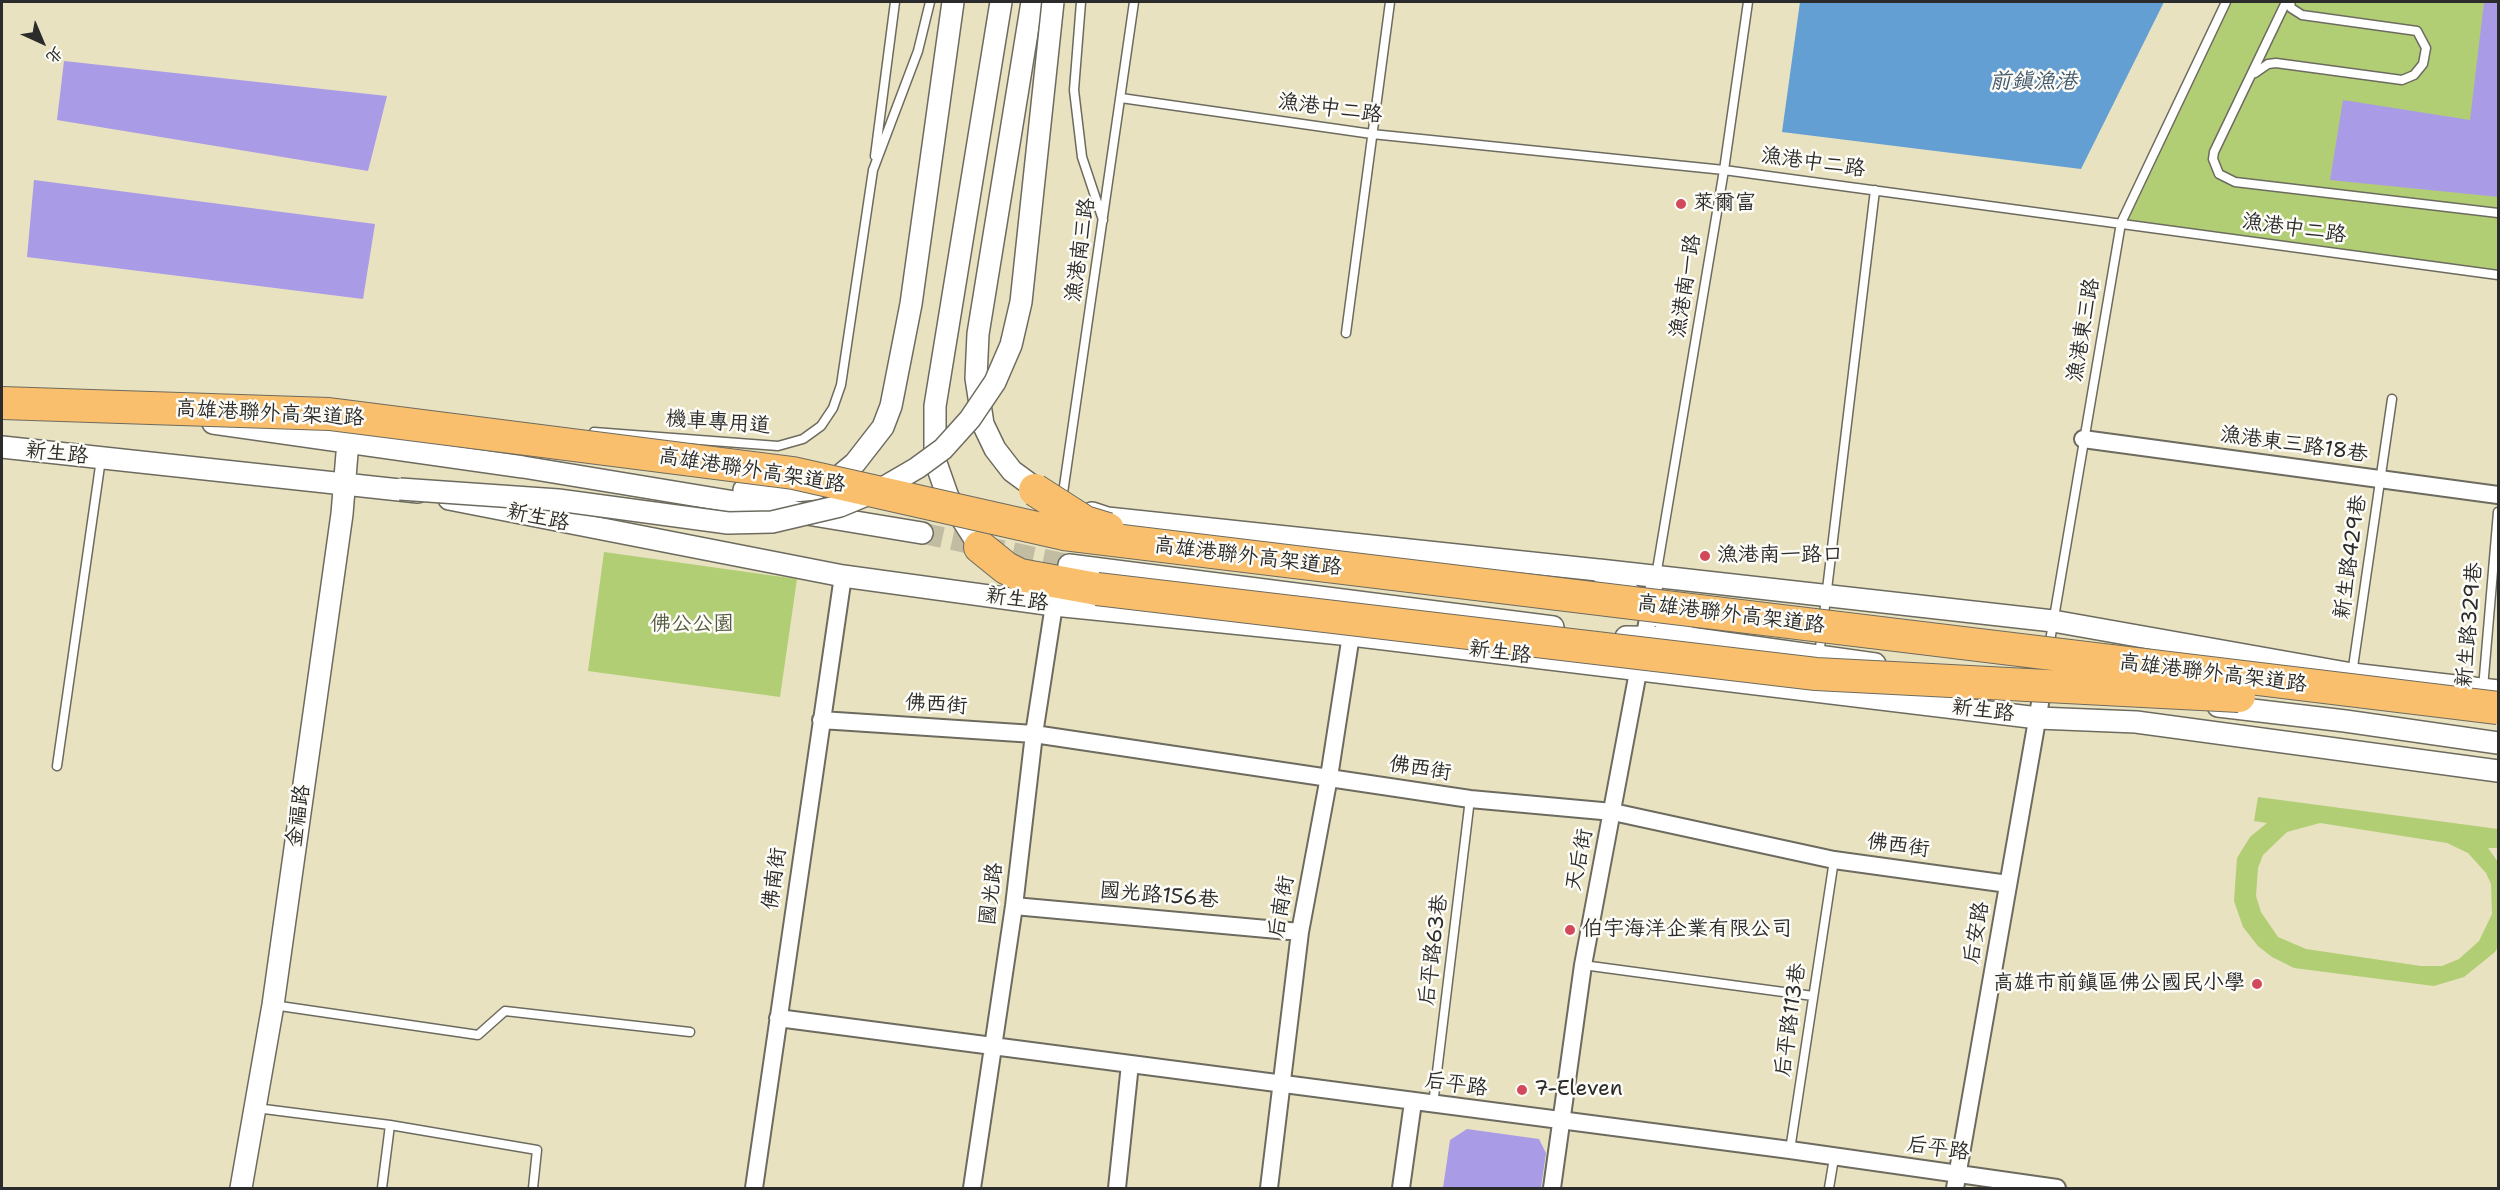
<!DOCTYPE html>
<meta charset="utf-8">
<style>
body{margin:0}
#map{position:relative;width:2500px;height:1190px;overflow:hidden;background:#e8e2c0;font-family:"Shantell Sans","LXGW WenKai TC",sans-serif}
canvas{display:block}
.frame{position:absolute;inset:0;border:3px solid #2b2b2b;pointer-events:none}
.north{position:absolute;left:12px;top:12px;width:60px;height:60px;-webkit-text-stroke:4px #fdfcf7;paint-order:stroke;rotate:136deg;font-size:16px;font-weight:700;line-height:24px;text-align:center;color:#2b2b2b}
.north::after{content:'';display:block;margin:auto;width:21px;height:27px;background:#2b2b2b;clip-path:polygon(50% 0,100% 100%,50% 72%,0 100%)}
</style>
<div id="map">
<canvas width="2500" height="1190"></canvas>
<div class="frame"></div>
<div class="north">北</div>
</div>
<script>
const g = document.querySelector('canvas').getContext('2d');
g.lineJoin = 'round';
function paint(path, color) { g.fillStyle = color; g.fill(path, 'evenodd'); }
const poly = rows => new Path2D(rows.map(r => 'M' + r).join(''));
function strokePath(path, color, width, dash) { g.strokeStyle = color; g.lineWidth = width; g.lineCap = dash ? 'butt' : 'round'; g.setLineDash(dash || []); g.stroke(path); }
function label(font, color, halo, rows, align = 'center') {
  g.font = font + ' "Shantell Sans","LXGW WenKai TC",sans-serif'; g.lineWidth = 5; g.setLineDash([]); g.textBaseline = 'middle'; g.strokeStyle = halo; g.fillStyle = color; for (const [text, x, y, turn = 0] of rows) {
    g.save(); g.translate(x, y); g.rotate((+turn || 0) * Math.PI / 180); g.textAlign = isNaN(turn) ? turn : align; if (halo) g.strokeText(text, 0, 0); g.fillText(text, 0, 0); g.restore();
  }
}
const green = poly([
 [2226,2,2498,2,2498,275,2121,223],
 [604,552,797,579,780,697,588,671],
 [2258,797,2498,829,2498,848,2488,848,2498,862,2498,946,2495,952,2464,977,2434,986,2294,968,2272,957,2258,946,2243,927,2234,901,2237,858,2250,837,2267,823,2254,821],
 [2320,823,2447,843,2468,853,2486,873,2491,884,2492,914,2479,941,2459,959,2442,966,2421,966,2306,949,2278,937,2261,912,2256,896,2258,868,2263,855,2287,832]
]);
const water = poly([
 [1800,2,2164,2,2081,169,1782,132]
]);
const building = poly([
 [2484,2,2499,2,2499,197,2330,180,2343,100,2470,120],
 [64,61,387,96,368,171,57,120],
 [34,180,375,224,363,299,27,257],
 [1467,1129,1539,1139,1546,1153,1541,1188,1443,1188,1450,1140]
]);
const tertiaryTunnel = poly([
 [922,533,1069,565]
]);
const service = poly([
 [1081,2,1074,90,1082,157,1103,220],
 [2286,2,2214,152,2213,159,2219,174,2235,182,2498,213],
 [2255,73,2268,64,2276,63,2402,80,2414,75,2423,64,2426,48,2417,31,2302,15,2291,8,2290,2],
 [1121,98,1372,134,1724,170,2498,275],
 [875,156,895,2],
 [1346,333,1390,2],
 [594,432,778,446,803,439,821,426,833,408,841,385,873,170,918,51,930,2],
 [1062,500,1134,2],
 [1656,576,1724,170,1748,2],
 [2049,647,2121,223,2226,2],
 [1819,656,1875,190],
 [2352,674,2392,399],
 [2483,688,2498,512],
 [57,766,101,459],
 [1583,965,1813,996],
 [273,1005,478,1035,505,1011,690,1032],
 [1433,1105,1470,799],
 [256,1108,390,1125,537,1150,533,1188],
 [1790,1150,1834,860],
 [382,1188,390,1125],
 [1829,1188,1834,1158]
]);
const minor = poly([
 [2083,439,2498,495],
 [821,720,1034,734,1470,799,1613,812,1834,860,2008,884],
 [1014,906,1300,932],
 [778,1018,1790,1150,2057,1188],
 [754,1188,843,576],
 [972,1188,1014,906,1034,734,1054,605],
 [1117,1188,1130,1064],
 [1269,1188,1300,932,1329,777,1351,635],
 [1401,1188,1413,1102],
 [1552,1188,1583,965,1656,576],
 [1955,1188,2043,686]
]);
const tertiary = poly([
 [1032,2,978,334,976,378,983,424,995,449,1012,471,1046,496],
 [213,423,523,467,922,533],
 [2,447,418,492],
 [744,490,770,493,816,489,837,478,855,463,883,427,891,406,911,304,953,2],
 [449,499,843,576,1054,605,1351,635,2038,718,2136,722,2498,771],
 [1092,513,1107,518,1598,570,1689,638],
 [989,557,980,547,948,497,935,460,935,406,1001,2],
 [1069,565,1553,627],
 [1599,570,2053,621,2352,674,2498,691],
 [1626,637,1689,638,1875,664],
 [2218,706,2345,721,2498,743],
 [241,1188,273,1005,342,514,348,441]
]);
const motorway = poly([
 [980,547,1006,568,1020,575,1097,589]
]);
const tertiaryBridge = poly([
 [400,489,558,500,728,523,772,522,840,506,881,489,917,468,943,449,970,419,995,382,1011,345,1021,302,1053,2]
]);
const motorwayBridge = poly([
 [2,403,329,414,793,473,1064,534,2498,708],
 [1035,490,1085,522,1108,529],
 [1097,589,1816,674,2239,696]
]);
const markers = [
 [1681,204,6,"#d1495b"],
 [1705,556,6,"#d1495b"],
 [1570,930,6,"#d1495b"],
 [2257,984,6,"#d1495b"],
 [1522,1090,6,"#d1495b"]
];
const streetNames = [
 ["漁港中二路",1330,109,8],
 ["漁港中二路",1813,163,8],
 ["漁港中二路",2294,229,8],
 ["漁港南三路",1081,250,-82],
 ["漁港南一路",1686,286,-81],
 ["漁港東三路",2084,330,-80],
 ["高雄港聯外高架道路",270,414,3],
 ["機車專用道",718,423,4],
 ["漁港東三路18巷",2294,445,8],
 ["新生路",57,454,6],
 ["高雄港聯外高架道路",752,471,9],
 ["新生路",538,518,12],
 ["高雄港聯外高架道路",1248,557,7],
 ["新生路429巷",2351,557,-82],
 ["新生路",1017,600,8],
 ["高雄港聯外高架道路",1731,615,7],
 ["新生路329巷",2470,625,-85],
 ["新生路",1500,653,7],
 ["高雄港聯外高架道路",2213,674,7],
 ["佛西街",936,705,4],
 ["新生路",1983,711,7],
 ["佛西街",1420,769,9],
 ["金福路",299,816,-82],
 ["佛西街",1898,846,8],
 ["天后街",1580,860,-79],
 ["佛南街",775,879,-82],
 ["國光路",992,894,-83],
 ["國光路156巷",1159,896,5],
 ["后南街",1282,907,-80],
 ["后安路",1977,933,-80],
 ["后平路63巷",1434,950,-83],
 ["后平路113巷",1791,1020,-82],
 ["后平路",1456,1085,8],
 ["后平路",1938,1149,8]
];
const poiNames = [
 ["萊爾富",1693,204],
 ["漁港南一路口",1717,556],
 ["伯宇海洋企業有限公司",1582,930],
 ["高雄市前鎮區佛公國民小學",2245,984,"right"],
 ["7-Eleven",1534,1090]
];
const parkNames = [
 ["佛公公園",692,625]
];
const waterNames = [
 ["前鎮漁港",2033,82]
];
paint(green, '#b1ce75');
paint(water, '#649fd3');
paint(building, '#aa9be7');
strokePath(tertiaryTunnel, '#c2bda2', 21, [21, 10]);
strokePath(service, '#6d6b5f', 11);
strokePath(minor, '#6d6b5f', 20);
strokePath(tertiary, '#6d6b5f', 24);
strokePath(motorway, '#6d6b5f', 34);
strokePath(service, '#fff', 8);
strokePath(minor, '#fff', 16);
strokePath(tertiary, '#fff', 21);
strokePath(motorway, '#f9bf6d', 32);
strokePath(tertiaryBridge, '#6d6b5f', 24, []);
strokePath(motorwayBridge, '#6d6b5f', 34, []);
strokePath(tertiaryBridge, '#fff', 21);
strokePath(motorwayBridge, '#f9bf6d', 32);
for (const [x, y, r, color] of markers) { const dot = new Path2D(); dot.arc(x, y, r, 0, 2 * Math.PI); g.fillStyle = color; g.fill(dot); strokePath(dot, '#fdfcf7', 2); }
label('21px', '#2b2b2b', '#fdfcf7', streetNames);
label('21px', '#2b2b2b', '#fdfcf7', poiNames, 'left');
label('21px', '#535c41', '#fdfcf7', parkNames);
label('italic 22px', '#42596e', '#fdfcf7', waterNames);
</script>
